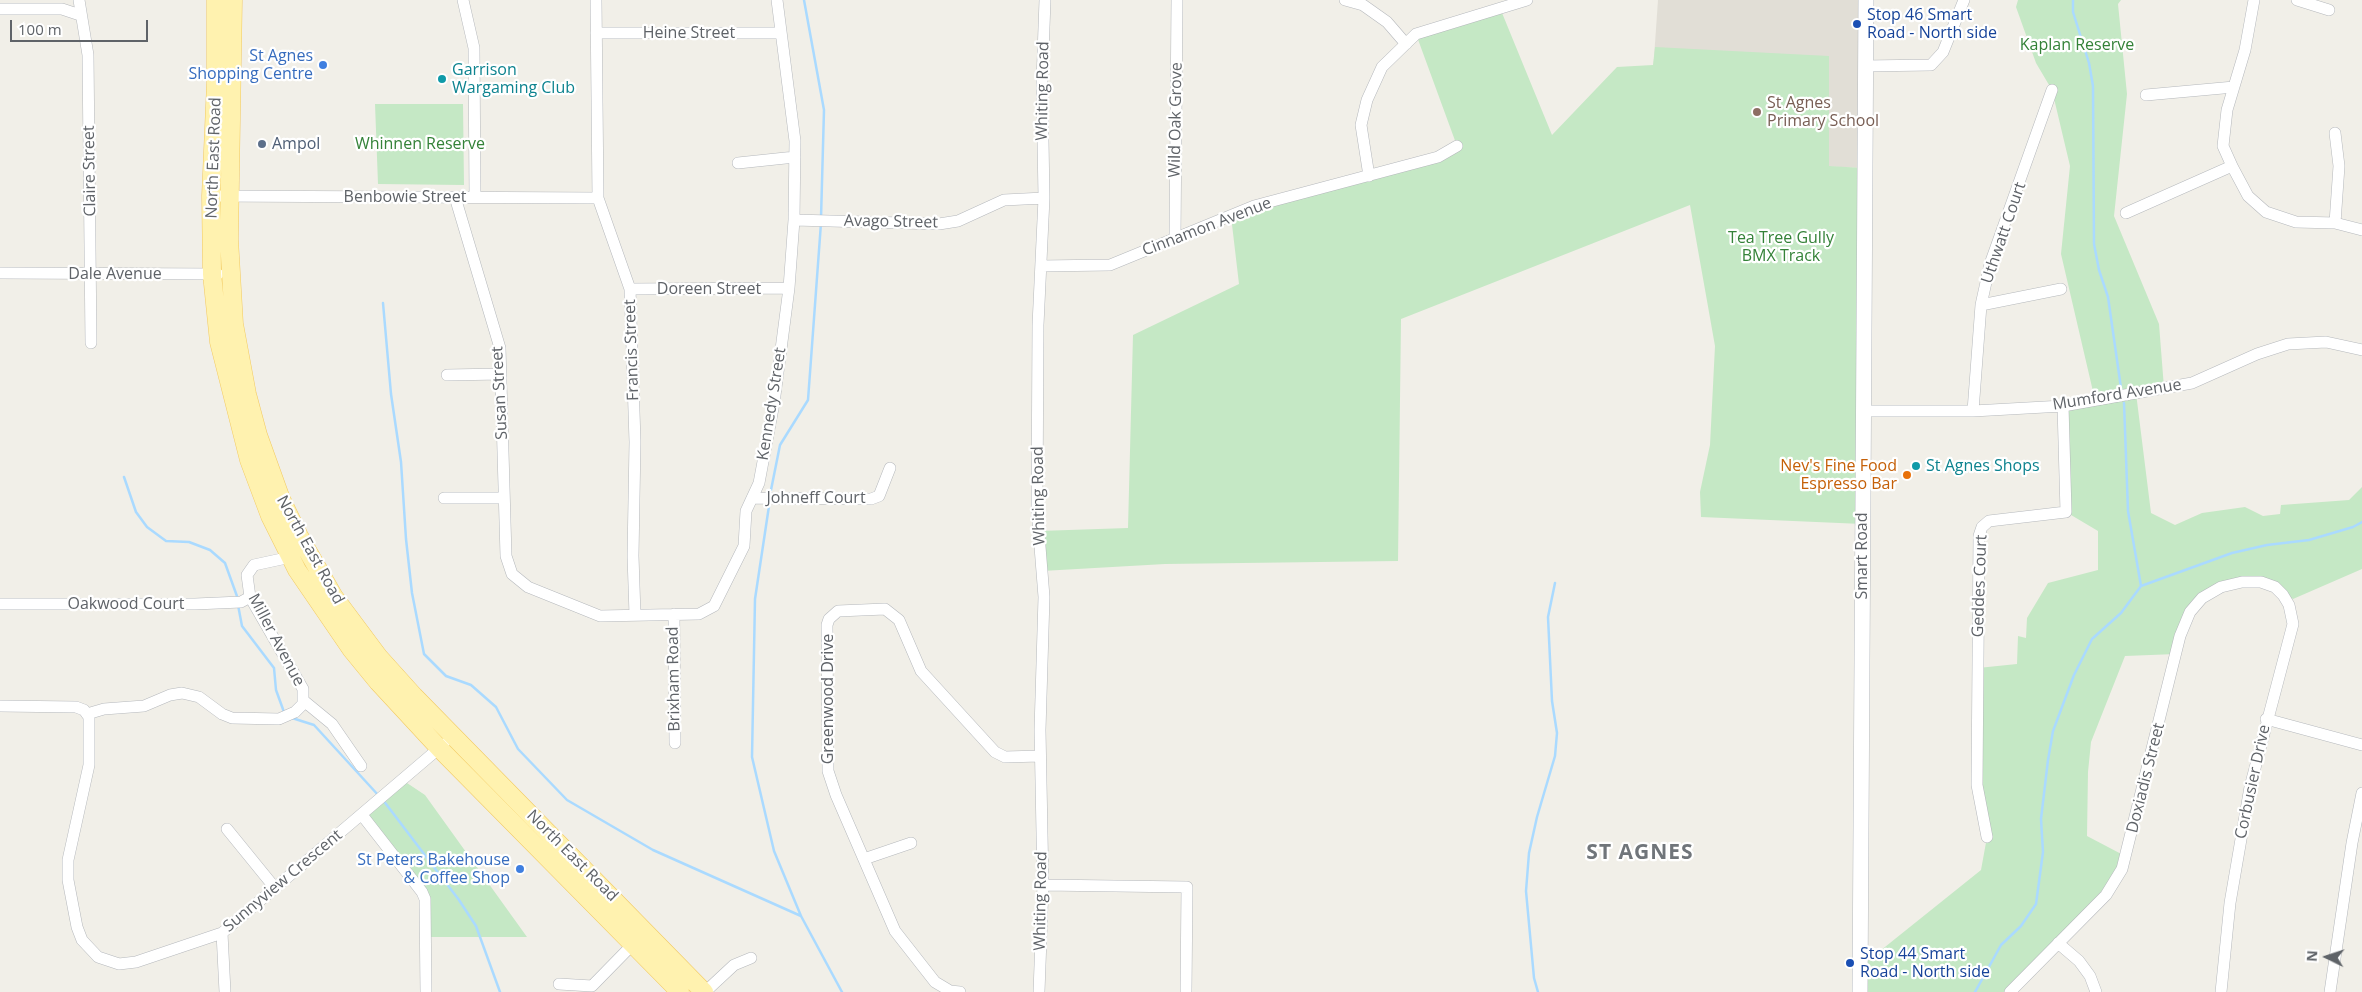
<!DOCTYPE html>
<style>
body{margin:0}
#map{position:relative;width:2362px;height:992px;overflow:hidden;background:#f1efe8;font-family:"Open Sans",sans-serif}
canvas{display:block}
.north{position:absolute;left:2302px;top:932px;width:50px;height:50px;-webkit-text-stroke:4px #fff;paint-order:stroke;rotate:274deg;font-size:14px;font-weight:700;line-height:20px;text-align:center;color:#5f6368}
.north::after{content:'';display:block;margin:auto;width:18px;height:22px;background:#5f6368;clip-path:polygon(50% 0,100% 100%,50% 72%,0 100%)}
.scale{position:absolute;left:10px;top:20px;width:138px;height:22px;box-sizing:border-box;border:2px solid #5f6368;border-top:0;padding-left:6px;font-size:15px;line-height:18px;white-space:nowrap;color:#5f6368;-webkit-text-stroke:4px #fff;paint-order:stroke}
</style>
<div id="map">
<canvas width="2362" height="992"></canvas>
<div class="north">N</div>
<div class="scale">100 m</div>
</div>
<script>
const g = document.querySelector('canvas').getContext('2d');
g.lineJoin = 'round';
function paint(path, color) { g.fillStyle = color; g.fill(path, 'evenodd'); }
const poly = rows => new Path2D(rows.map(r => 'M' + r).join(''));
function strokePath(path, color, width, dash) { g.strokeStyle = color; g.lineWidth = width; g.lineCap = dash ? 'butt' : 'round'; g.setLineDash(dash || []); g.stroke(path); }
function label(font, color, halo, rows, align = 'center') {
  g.font = font + ' "Open Sans",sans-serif'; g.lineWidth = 4.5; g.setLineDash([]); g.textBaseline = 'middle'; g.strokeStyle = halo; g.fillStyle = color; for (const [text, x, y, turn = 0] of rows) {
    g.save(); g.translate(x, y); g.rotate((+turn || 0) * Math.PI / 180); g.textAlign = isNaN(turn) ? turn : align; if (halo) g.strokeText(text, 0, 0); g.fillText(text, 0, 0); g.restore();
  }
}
const education = poly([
 [1658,0,1866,0,1864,168,1647,159]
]);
const green = poly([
 [2018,0,2121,0,2118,4,2127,94,2114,216,2159,324,2164,388,2136,393,2151,513,2175,525,2202,513,2245,507,2263,516,2280,514,2281,505,2349,500,2362,487,2362,569,2293,599,2268,584,2220,587,2194,608,2176,654,2125,656,2091,742,2088,772,2087,836,2127,857,2114,883,2010,992,1860,992,1860,967,1981,870,1987,837,1977,785,1978,668,2017,664,2018,636,2026,638,2027,618,2048,583,2098,570,2098,531,2066,512,2063,406,2095,400,2061,254,2070,166,2052,90,2036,63,2016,7],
 [1500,8,1552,135,1617,67,1653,65,1655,47,1829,56,1829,166,1864,168,1862,524,1701,517,1700,492,1710,445,1715,346,1690,205,1401,319,1398,561,1165,564,1042,571,1039,531,1128,528,1133,335,1239,284,1231,216,1457,146,1416,34],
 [375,104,463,104,464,185,378,184],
 [404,781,425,795,527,937,425,937,425,899,362,815]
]);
const stream = poly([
 [804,0,824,110,821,218],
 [2073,0,2073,12,2089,63,2093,86,2094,244,2099,270,2108,297,2121,388],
 [383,303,391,394,401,462,406,539,412,593,424,654,446,676,471,685,496,707,518,749,567,800,653,850,801,916],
 [124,477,136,512,147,527,166,541,189,542,210,550,225,563,238,599],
 [771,490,780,445,808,400,821,223],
 [769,506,755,599,752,757,774,851,801,916,842,992],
 [2141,586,2232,553,2267,545,2309,540,2353,527,2362,522],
 [238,605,242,626,274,668,276,690,284,712],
 [292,718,314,725,379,796],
 [383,800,459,900,476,926,500,992],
 [1538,992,1534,978,1526,891,1529,853,1537,817,1555,756,1557,733,1552,701,1548,617,1555,583],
 [1975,992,2001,945,2021,926,2036,904,2043,852,2041,819,2048,760,2053,731,2074,675,2092,639,2121,613,2141,586,2128,511,2124,403]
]);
const minor = poly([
 [79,0,88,55,91,343],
 [463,0,474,48,475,197],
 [596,0,598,198,630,289,635,442,633,556,635,615],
 [1345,0,1363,5,1387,22,1406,44],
 [2254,0,2245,50,2227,110,2223,146,2232,166,2248,196,2266,212,2296,222,2335,223,2362,230],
 [2297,0,2329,10],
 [0,9,62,9,80,15],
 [596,33,781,33],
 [1865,66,1931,65,1943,52,1964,0],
 [2146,95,2234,87],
 [738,163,795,157],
 [1369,176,1361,125,1367,100,1382,67,1416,34,1527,0],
 [211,196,598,198],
 [455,197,500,348,506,556,512,574,528,587,600,616,699,614,714,606,744,546,746,511,759,483,774,403,789,288,794,220,795,141,777,0],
 [2126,213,2232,166],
 [794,220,939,224,958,221,1004,200,1044,198],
 [2335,223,2339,166,2335,133],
 [1175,239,1177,0],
 [1041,266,1110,265,1254,206,1438,157,1457,146],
 [0,273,218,274],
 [630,289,789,288],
 [1981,305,2061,289],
 [447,375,501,374],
 [1863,411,1973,411,2063,406,2192,383,2257,354,2288,344,2326,342,2362,350],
 [1973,411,1981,305,1990,264,2052,90],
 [444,498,504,498],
 [752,498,871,499,879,496,890,468],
 [0,604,195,604,241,602,250,597],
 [674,614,675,743],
 [304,701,332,724,361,766],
 [0,706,76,707,84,710,89,717,89,765,68,860,68,880,77,927,82,940,98,957,119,964,136,962,222,933,444,744],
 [87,714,104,709,144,706,170,695,182,693,199,697,222,714,232,718,279,719,295,712,303,704,303,689,250,597,247,575,254,565,291,557],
 [2266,719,2362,745],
 [362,815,422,892,425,899,426,992],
 [227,829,275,888],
 [1987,837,1977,785,1979,536,1982,527,1989,521,2066,512,2063,406],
 [864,859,911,843],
 [1043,885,1187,887,1186,992],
 [222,933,225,992],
 [2058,943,2079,961,2090,976,2096,992],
 [559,984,592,986,638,939],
 [705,992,734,965,751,958],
 [960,992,950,991,935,982,895,931,836,795,828,771,827,625,829,619,838,611,885,609,899,620,921,671,995,752,1005,757,1040,756],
 [1039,992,1043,885,1040,730,1044,597,1037,509,1038,325,1044,198,1042,82,1045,0],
 [2010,992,2106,895,2122,869,2180,636,2190,612,2202,598,2221,587,2242,582,2261,582,2275,587,2283,595,2289,605,2293,624,2250,787,2230,903,2221,992],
 [2330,992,2352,843,2362,793]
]);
const secondary = poly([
 [1860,992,1866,0]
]);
const primary = poly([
 [216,0,216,83,211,196,212,274,219,342,249,460,270,516,297,570,351,649,378,682,440,749,680,992],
 [233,0,229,239,234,324,247,394,258,435,281,499,299,536,334,597,378,656,414,696,704,992]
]);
const markers = [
 [1857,24,5,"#1a4fb4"],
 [323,65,5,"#3f7fe0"],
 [442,79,5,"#0f9aa8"],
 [1757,112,5,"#8d6e63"],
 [262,144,5,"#5c6f8a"],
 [1916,466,5,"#0f9aa8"],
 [1907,475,5,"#e8710a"],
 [520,869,5,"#3f7fe0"],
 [1850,963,5,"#1a4fb4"]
];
const transitNames = [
 ["Stop 46 Smart",1867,15],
 ["Road - North side",1867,33],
 ["Stop 44 Smart",1860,954],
 ["Road - North side",1860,972]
];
const streetNames = [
 ["Heine Street",689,33],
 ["Whiting Road",1043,91,-89],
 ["Wild Oak Grove",1176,120,-89],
 ["North East Road",214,158,-88],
 ["Claire Street",90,171,-91],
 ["Benbowie Street",405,197],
 ["Avago Street",891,222,1],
 ["Cinnamon Avenue",1207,227,-21],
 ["Uthwatt Court",2004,233,-71],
 ["Dale Avenue",115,274],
 ["Doreen Street",709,289],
 ["Francis Street",632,350,-92],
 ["Susan Street",500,393,-93],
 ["Mumford Avenue",2117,395,-9],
 ["Kennedy Street",772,404,-81],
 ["Whiting Road",1039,496,-91],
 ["Johneff Court",816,498],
 ["North East Road",310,550,61],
 ["Smart Road",1862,556,-90],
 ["Geddes Court",1980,586,-88],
 ["Oakwood Court",126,604],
 ["Miller Avenue",276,640,62],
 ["Brixham Road",674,679,-91],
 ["Greenwood Drive",828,699,-90],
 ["Doxiadis Street",2146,778,-76],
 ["Corbusier Drive",2253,782,-78],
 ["North East Road",572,856,45],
 ["Sunnyview Crescent",283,881,-40],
 ["Whiting Road",1041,901,-89]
];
const parkNames = [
 ["Kaplan Reserve",2077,45],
 ["Whinnen Reserve",420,144],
 ["Tea Tree Gully",1781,238],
 ["BMX Track",1781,256]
];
const shopNames = [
 ["St Agnes",313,56],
 ["Shopping Centre",313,74],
 ["St Peters Bakehouse",510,860],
 ["& Coffee Shop",510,878]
];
const cultureNames = [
 ["Garrison",452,70],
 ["Wargaming Club",452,88],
 ["St Agnes Shops",1926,466]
];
const educationNames = [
 ["St Agnes",1767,103],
 ["Primary School",1767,121]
];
const serviceNames = [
 ["Ampol",272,144]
];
const foodNames = [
 ["Nev's Fine Food",1897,466],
 ["Espresso Bar",1897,484]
];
const districtNames = [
 ["ST AGNES",1640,853]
];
paint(education, '#e1ded6');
paint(green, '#c5e8c5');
strokePath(stream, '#aadaff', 2.5);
strokePath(minor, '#b5b8bc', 12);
strokePath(secondary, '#b6babf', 16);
strokePath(primary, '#f2c960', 19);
strokePath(minor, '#fff', 11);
strokePath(secondary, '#fff', 15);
strokePath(primary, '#fff2af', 18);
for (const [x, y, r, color] of markers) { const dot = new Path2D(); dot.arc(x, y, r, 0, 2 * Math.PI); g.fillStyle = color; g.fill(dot); strokePath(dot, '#fff', 2); }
label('16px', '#164399', '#fff', transitNames, 'left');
label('16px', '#5f6368', '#fff', streetNames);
label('16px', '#348238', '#fff', parkNames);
label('16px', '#366cbe', '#fff', shopNames, 'right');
label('16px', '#0d838f', '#fff', cultureNames, 'left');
label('16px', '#785e54', '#fff', educationNames, 'left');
label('16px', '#4e5e75', '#fff', serviceNames, 'left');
label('16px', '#c56008', '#fff', foodNames, 'right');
g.letterSpacing = '1px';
label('bold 21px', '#70757a', '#fff', districtNames);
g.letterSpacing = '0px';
</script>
